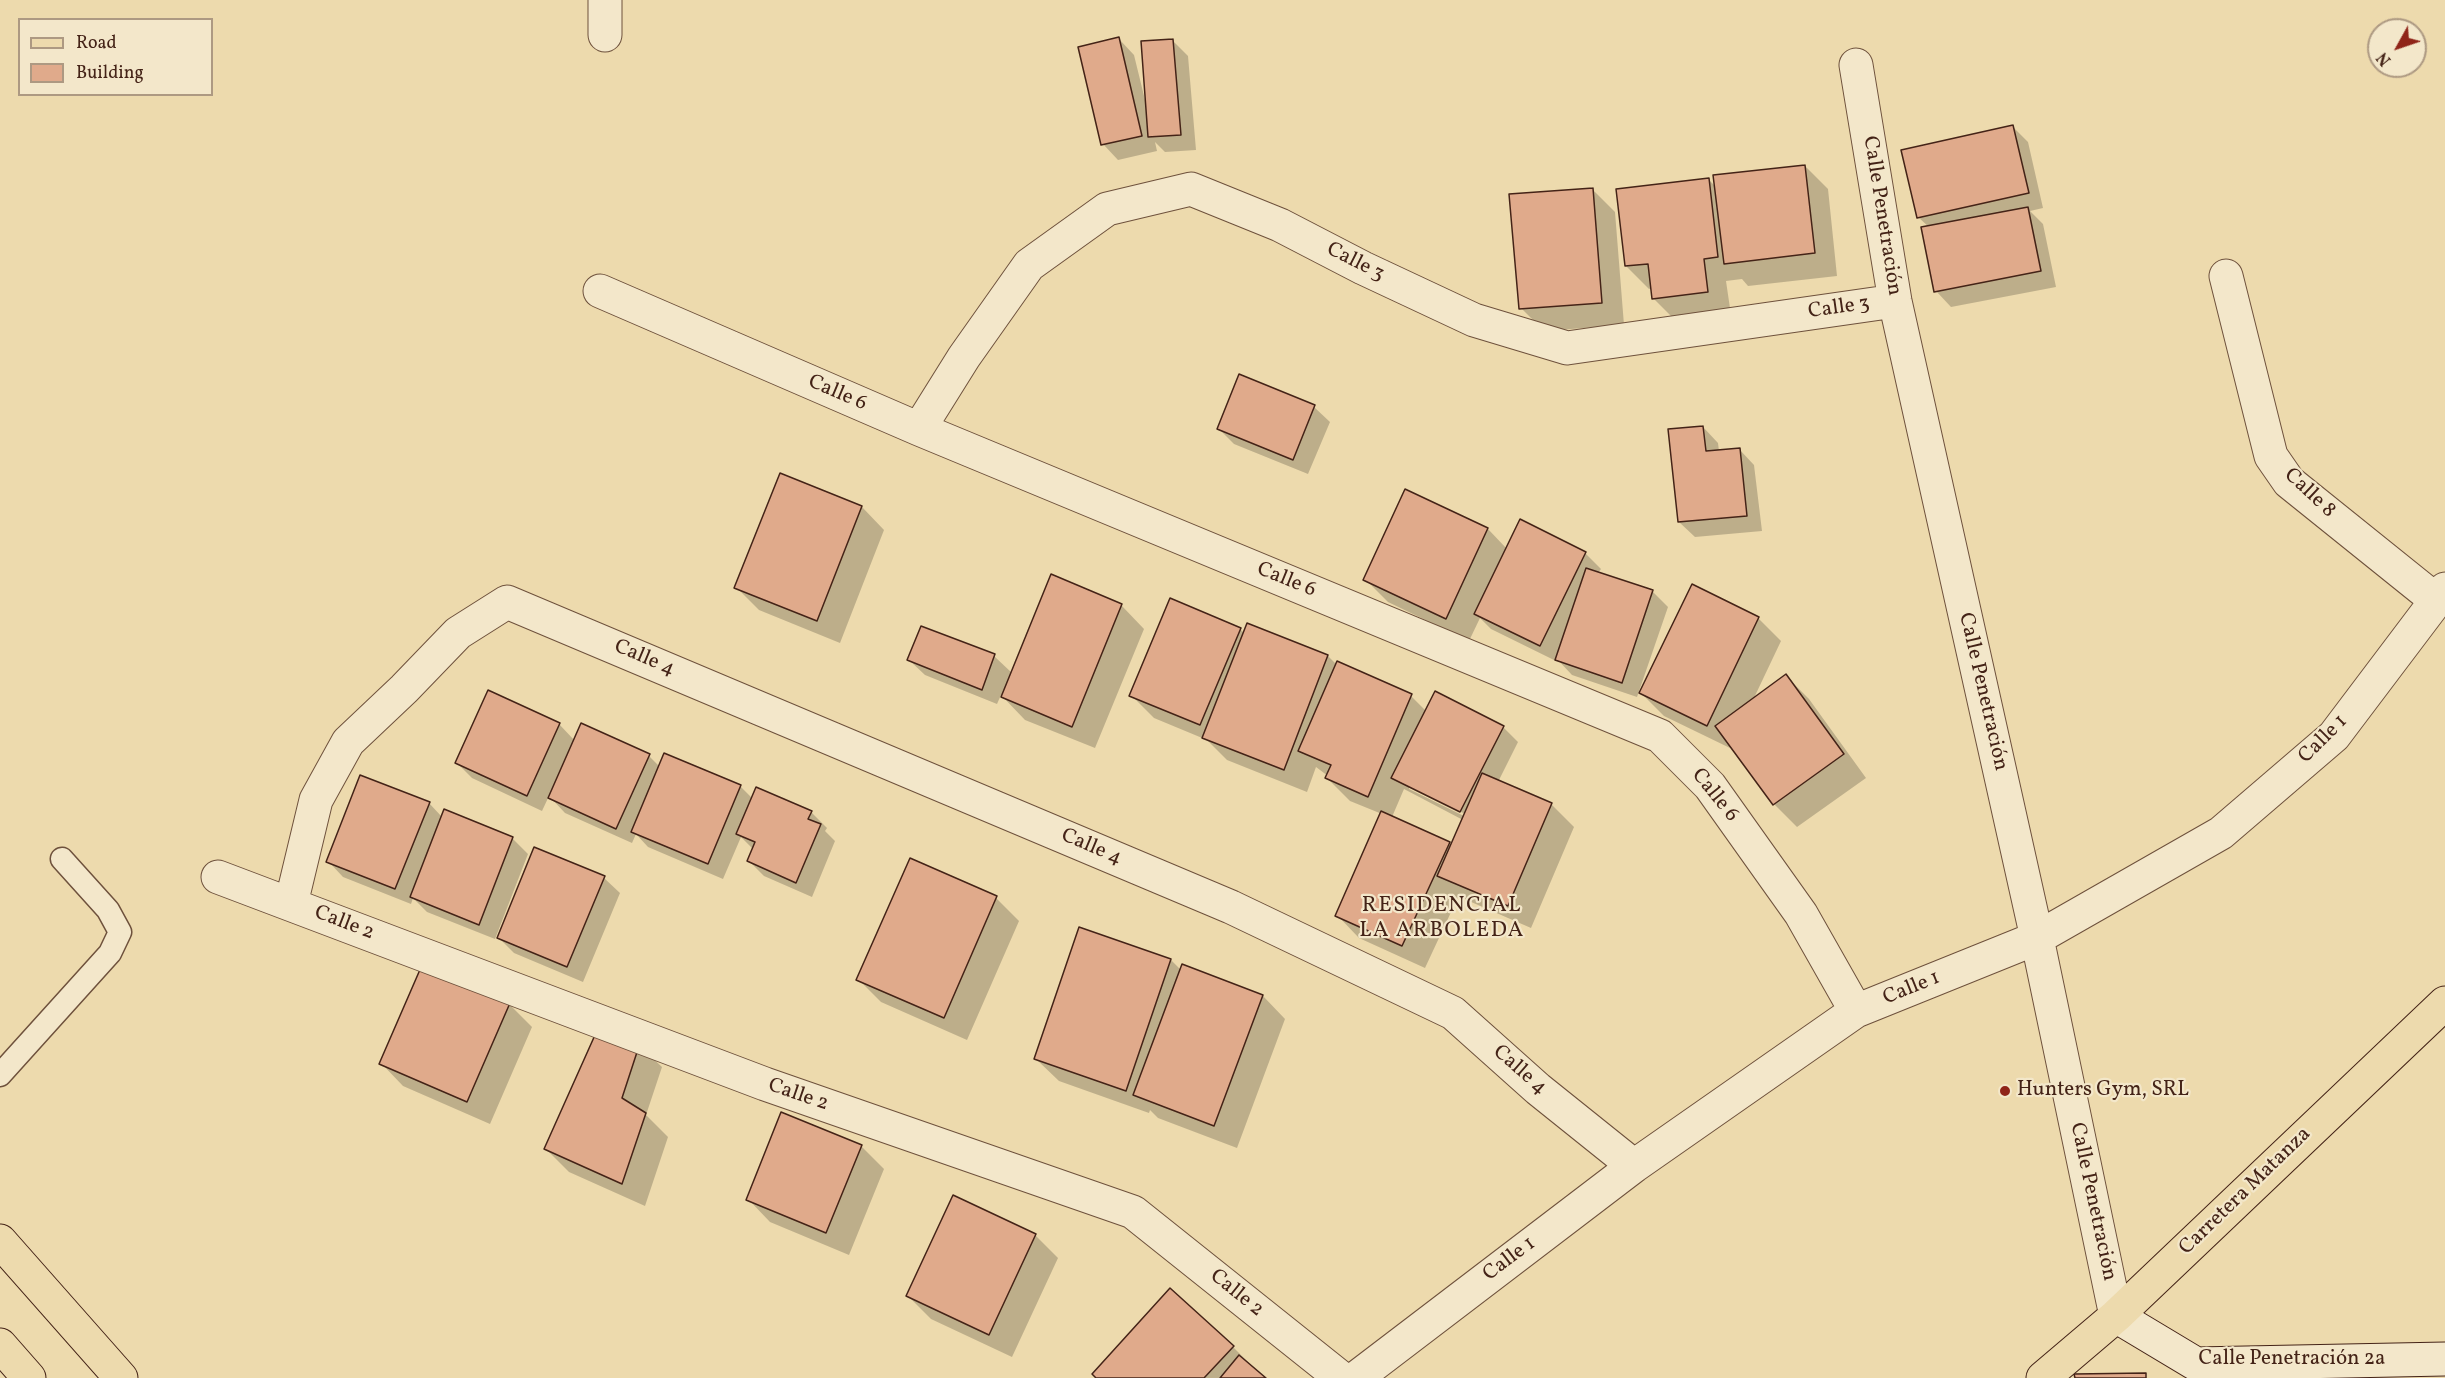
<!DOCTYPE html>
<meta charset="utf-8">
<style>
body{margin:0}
#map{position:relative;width:2445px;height:1378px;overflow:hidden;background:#eddaad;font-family:Vollkorn,serif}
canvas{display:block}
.legend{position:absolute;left:18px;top:18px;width:195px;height:78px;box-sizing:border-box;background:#f3e7ca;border:2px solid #ad9982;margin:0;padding:8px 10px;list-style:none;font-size:18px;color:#442317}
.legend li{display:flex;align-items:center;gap:12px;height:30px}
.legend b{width:30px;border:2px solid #ad9982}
.north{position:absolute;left:2367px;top:18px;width:60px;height:60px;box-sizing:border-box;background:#f3e7ca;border:2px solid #ad9982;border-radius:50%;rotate:230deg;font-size:16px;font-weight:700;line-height:24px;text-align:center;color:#442317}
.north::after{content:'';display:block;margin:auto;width:21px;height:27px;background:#8f2418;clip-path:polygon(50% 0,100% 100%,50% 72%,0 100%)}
</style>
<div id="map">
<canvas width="2445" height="1378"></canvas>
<ul class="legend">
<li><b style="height:8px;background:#eddaad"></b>Road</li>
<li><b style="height:16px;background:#e0aa8b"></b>Building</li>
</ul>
<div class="north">N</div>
</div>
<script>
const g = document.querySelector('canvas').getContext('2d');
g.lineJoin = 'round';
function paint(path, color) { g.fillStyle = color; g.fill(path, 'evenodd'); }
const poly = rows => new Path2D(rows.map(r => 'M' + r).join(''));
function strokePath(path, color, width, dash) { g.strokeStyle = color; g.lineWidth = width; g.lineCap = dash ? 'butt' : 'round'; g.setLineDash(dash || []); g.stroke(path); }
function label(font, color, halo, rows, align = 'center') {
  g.font = font + ' Vollkorn,serif'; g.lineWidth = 4.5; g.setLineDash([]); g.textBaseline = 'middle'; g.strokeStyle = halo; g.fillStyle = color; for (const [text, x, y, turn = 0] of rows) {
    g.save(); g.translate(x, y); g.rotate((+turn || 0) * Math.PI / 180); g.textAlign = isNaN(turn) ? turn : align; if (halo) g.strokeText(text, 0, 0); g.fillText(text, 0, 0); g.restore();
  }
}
const shadow = poly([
 [1119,39,1134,55,1145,100,1172,40,1188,56,1196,150,1165,152,1155,142,1157,151,1118,160,1103,144],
 [2013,127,2028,142,2043,208,2030,211,2043,224,2056,287,1951,307,1936,291,1929,227,1918,217],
 [1805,166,1828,189,1837,276,1748,286,1742,279,1726,281,1731,315,1676,321,1653,298,1652,288,1649,289,1626,266,1709,180,1716,187],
 [1592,189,1615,212,1624,325,1544,331,1521,308],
 [1314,407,1330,422,1308,474,1234,444,1218,428],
 [1703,427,1718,443,1719,451,1739,449,1754,465,1762,531,1695,537,1679,522],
 [781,475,862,507,884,530,840,643,759,610,736,587],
 [1488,529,1507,549,1585,553,1601,569,1598,573,1652,591,1668,607,1637,697,1572,675,1557,659,1556,661,1491,629,1480,618,1469,641,1388,602,1365,579],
 [1052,576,1122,606,1144,629,1095,748,1025,720,1001,695,997,704,925,675,909,660,921,628,994,656,1012,673],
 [1693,586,1758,618,1781,641,1753,700,1786,676,1809,699,1866,778,1797,827,1774,804,1731,746,1730,748,1664,716,1641,693],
 [1248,625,1328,656,1337,665,1337,663,1411,696,1426,711,1503,727,1518,742,1498,782,1551,804,1574,827,1531,928,1462,898,1459,895,1425,968,1359,938,1337,915,1382,814,1350,801,1327,778,1328,776,1316,767,1307,792,1227,760,1207,740,1154,718,1131,695,1240,629,1245,634],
 [1409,785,1467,815,1466,817,1409,789],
 [1404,789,1463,820,1452,846,1392,817],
 [559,724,575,741,649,756,660,767,740,786,753,799,811,812,827,828,825,831,835,841,812,897,764,876,749,861,753,849,741,837,723,879,648,847,636,834,632,843,565,813,549,796,542,811,472,778,456,762],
 [429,803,442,817,445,811,513,839,528,854,495,939,427,912,413,898,411,904,343,877,328,861],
 [604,878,620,893,583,982,514,953,498,937],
 [996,898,1019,921,967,1040,881,1002,858,979],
 [1171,960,1182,971,1263,996,1285,1019,1237,1148,1158,1118,1150,1110,1149,1113,1059,1081,1036,1059],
 [509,1004,532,1027,490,1124,403,1086,381,1063],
 [639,1045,662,1067,646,1115,668,1137,645,1206,569,1172,546,1149],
 [861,1146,884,1169,849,1255,770,1222,748,1199],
 [1035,1235,1058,1258,1012,1357,931,1319,908,1296],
 [1233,1347,1264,1378,1098,1378]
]);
const building = poly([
 [1119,37,1142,136,1101,145,1078,47,1119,37],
 [1173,39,1181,135,1148,137,1141,41,1173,39],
 [2013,125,2029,193,1917,218,1901,150,2013,125],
 [1805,165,1815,253,1724,264,1713,175,1805,165],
 [1709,178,1718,257,1704,259,1708,292,1652,299,1648,264,1625,266,1616,189,1709,178],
 [1593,188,1602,303,1519,309,1509,194,1593,188],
 [2028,207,2041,271,1934,292,1921,227,2028,207],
 [1239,374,1315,405,1293,460,1217,429,1239,374],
 [1703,426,1706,451,1740,448,1747,516,1678,522,1668,429,1703,426],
 [780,473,862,506,817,621,734,588,780,473],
 [1405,489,1488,528,1446,619,1363,580,1405,489],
 [1520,519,1586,552,1540,646,1474,614,1520,519],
 [1586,568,1653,590,1622,683,1555,660,1586,568],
 [1051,574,1122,604,1072,727,1001,697,1051,574],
 [1692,584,1759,617,1707,726,1639,693,1692,584],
 [1170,598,1241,628,1200,725,1129,696,1170,598],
 [1247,623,1328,655,1284,770,1202,738,1247,623],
 [921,626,995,654,982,690,907,660,921,626],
 [1337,661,1412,694,1368,797,1325,778,1331,765,1298,751,1337,661],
 [1786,674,1844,754,1773,805,1715,726,1786,674],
 [488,690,560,723,527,796,455,763,488,690],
 [1435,691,1504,726,1460,812,1391,778,1435,691],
 [581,723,650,754,616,829,548,798,581,723],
 [664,753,741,785,708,864,631,832,664,753],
 [1482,773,1552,803,1508,906,1437,876,1482,773],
 [360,775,430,802,395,889,326,862,360,775],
 [756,787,812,811,808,819,821,824,796,883,747,861,755,842,736,834,756,787],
 [444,809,513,837,479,925,410,897,444,809],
 [1381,811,1450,842,1402,946,1335,916,1381,811],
 [534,847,605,876,567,967,497,938,534,847],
 [910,858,997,896,944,1018,856,980,910,858],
 [1079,927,1171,959,1126,1091,1034,1059,1079,927],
 [1182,964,1263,995,1214,1126,1133,1095,1182,964],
 [422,965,510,1003,467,1102,379,1064,422,965],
 [595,1035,640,1043,622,1098,646,1113,622,1184,544,1149,595,1035],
 [781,1112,862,1145,826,1233,746,1200,781,1112],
 [953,1195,1036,1234,989,1335,906,1296,953,1195],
 [1170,1288,1234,1346,1204,1378,1096,1378,1092,1374,1170,1288],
 [1239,1355,1266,1378,1220,1378,1239,1355],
 [2146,1373,2146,1378,2075,1378,2074,1374,2146,1373]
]);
const lane = poly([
 [0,1075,110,953,120,932,108,910,62,859]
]);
const street = poly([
 [605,0,605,35],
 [1856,65,1895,301,2037,938,2116,1316],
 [2226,276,2271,456,2289,482,2437,601],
 [600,291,919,429,1660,736,1710,786,1801,914,1856,1011],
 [919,429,964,357,1029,265,1107,209,1191,189,1280,225,1363,268,1474,320,1567,348,1895,301],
 [218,877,765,1084,1133,1212,1341,1378],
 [291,904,316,800,348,742,404,689,458,633,507,602,1231,907,1453,1013,1538,1089,1634,1166],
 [1356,1378,1634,1166,1856,1011,2037,938,2221,833,2334,736,2445,589]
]);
const secondary = poly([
 [2116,1316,2196,1364,2445,1359]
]);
const primary = poly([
 [0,1241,121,1378],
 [0,1345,29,1378],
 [2043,1378,2116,1316,2445,1003]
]);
const markers = [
 [2005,1091,6,"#8f2418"]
];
const streetNames = [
 ["Calle Penetración",1881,216,81],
 ["Calle 3",1355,263,27],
 ["Calle 3",1839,309,-8],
 ["Calle 6",837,394,23],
 ["Calle 8",2309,494,43],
 ["Calle 6",1286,581,22],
 ["Calle 4",644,659,23],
 ["Calle Penetración",1982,692,77],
 ["Calle 1",2324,740,-45],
 ["Calle 6",1714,796,51],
 ["Calle 4",1091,848,23],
 ["Calle 2",344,924,21],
 ["Calle 1",1912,989,-22],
 ["Calle 4",1519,1071,41],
 ["Calle 2",798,1096,19],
 ["Carretera Matanza",2246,1192,-44],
 ["Calle Penetración",2092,1202,78],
 ["Calle 1",1510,1260,-37],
 ["Calle 2",1236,1294,39],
 ["Calle Penetración 2a",2292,1360]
];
const poiNames = [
 ["Hunters Gym, SRL",2017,1091]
];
const neighbourhoodNames = [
 ["RESIDENCIAL",1442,907],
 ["LA ARBOLEDA",1442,932]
];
paint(shadow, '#0003');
paint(building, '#e0aa8b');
strokePath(building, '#442317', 1.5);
strokePath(lane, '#6e513c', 25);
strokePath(street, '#6e513c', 35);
strokePath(secondary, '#442317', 35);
strokePath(primary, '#442317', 35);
strokePath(lane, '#f3e7ca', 22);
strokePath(street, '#f3e7ca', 33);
strokePath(secondary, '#f3e7ca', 33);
strokePath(primary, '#eddaad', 33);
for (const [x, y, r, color] of markers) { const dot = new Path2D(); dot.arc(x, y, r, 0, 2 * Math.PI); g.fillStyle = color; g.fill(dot); strokePath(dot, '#f3e7ca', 2); }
label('21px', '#442317', '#f3e7ca', streetNames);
label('21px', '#442317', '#f3e7ca', poiNames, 'left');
g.letterSpacing = '1.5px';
label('22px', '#442317', '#f3e7ca', neighbourhoodNames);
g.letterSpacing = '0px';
</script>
